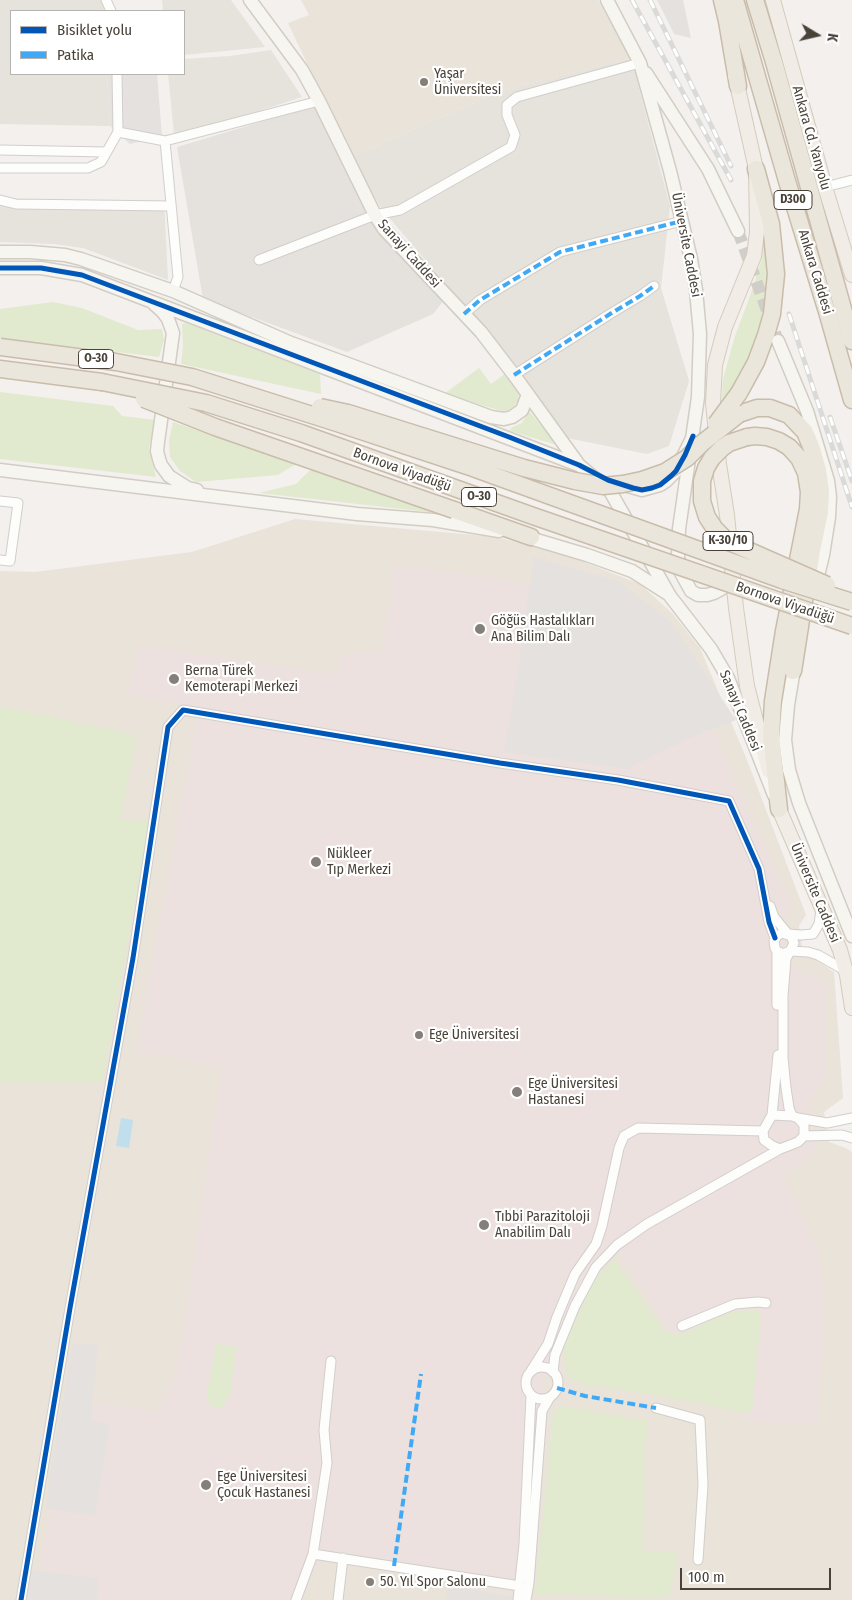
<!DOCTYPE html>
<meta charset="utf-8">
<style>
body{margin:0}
#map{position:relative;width:852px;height:1600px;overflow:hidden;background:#f3f0ed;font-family:"Fira Sans Condensed",sans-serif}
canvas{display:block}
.legend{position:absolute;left:10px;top:10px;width:175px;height:65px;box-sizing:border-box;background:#fff;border:1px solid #b6b3b0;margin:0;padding:6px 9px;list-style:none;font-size:15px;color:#494239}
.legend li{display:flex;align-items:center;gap:10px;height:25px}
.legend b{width:25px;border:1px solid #b6b3b0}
.north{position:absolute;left:792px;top:10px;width:50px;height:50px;-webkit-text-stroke:4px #fff;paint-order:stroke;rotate:99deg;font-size:14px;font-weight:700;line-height:20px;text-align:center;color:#494239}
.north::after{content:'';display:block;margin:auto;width:18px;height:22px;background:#494239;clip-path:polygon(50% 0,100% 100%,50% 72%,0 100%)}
.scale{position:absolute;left:680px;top:1568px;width:151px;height:22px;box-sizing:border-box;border:2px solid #494239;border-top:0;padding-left:6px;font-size:15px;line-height:18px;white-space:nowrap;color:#494239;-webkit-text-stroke:4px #fff;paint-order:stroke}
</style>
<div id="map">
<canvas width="852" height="1600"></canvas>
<ul class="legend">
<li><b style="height:6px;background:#0057b8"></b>Bisiklet yolu</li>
<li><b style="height:6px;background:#3fa9f5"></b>Patika</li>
</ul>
<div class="north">K</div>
<div class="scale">100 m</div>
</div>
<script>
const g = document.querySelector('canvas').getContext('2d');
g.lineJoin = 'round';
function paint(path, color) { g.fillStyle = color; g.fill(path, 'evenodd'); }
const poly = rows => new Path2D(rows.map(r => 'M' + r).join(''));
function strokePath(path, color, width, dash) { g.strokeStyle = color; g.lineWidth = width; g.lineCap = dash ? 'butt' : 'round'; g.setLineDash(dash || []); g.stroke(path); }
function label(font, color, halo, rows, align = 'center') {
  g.font = font + ' "Fira Sans Condensed",sans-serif'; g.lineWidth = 4.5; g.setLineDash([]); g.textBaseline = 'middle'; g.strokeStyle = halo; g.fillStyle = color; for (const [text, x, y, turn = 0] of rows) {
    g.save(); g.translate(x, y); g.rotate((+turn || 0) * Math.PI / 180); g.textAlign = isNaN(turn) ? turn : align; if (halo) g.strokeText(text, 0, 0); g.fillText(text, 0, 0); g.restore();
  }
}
const residential = poly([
 [0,0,103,0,104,11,11,11,11,74,107,74,110,126,0,124],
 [162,0,231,0,265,47,184,55,184,11,163,11],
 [271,50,302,97,197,131,174,134,168,74,184,74,184,59,230,56],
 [631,58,670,206,661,288,689,381,669,446,647,454,567,438,523,375,381,208,351,157,503,90],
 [0,196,15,201,164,201,168,280,83,248,54,244,0,242]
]);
const industrial = poly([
 [314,106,367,213,445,299,433,314,347,352,203,299,177,147]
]);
const education = poly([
 [301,0,598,0,631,58,503,90,351,157,288,23,309,15],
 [295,519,496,537,558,552,640,584,673,614,700,648,747,760,806,915,799,926,803,954,815,959,834,972,843,1098,824,1112,829,1142,846,1148,852,1152,852,1600,0,1600,0,571,35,572,192,552]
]);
const medical = poly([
 [395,564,507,580,631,603,695,689,792,908,786,917,794,968,826,982,825,1079,808,1105,816,1152,783,1176,818,1250,826,1308,817,1425,748,1421,758,1307,735,1310,681,1331,668,1329,621,1254,612,1254,572,1300,542,1383,522,1595,333,1548,293,1600,92,1600,39,1572,51,1508,95,1516,110,1424,91,1420,92,1402,158,1411,177,1372,222,1067,137,1051,152,962,199,708,128,694,140,645,337,675,342,654,382,651]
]);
const green = poly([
 [769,230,770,314,741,385,722,400,723,379,735,336,750,296,762,258,764,232],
 [53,302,82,308,138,330,162,329,164,340,159,357,0,338,0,309],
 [186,323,320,374,321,394,181,364,183,347,182,324],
 [479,368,491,384,506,373,519,392,518,400,514,406,508,410,502,411,444,394],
 [0,392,113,406,122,416,155,420,149,448,156,477,0,459],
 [529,411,557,445,510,431,511,428,522,423],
 [173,422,296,464,278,475,196,482,180,471,170,457,169,440],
 [313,467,447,514,259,493,296,484],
 [0,706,136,735,121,820,150,820,102,1082,0,1082],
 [614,1259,665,1332,680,1335,731,1312,756,1310,761,1314,752,1411,742,1412,649,1394,579,1384,567,1374,564,1348,591,1285],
 [216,1344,237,1347,230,1394,223,1407,216,1408,210,1406,207,1400,207,1392],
 [562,1406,647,1420,642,1550,678,1553,669,1598,535,1595,553,1413]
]);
const parking = poly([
 [657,0,683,0,691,38,674,34],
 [107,74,157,74,162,136,130,144,110,126],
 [534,557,618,581,670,621,736,720,692,737,627,769,504,752,520,656],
 [77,1343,98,1344,91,1420,110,1424,95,1516,46,1508,48,1487,72,1347],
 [31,1570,98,1578,97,1600,27,1600],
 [448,1585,512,1597,512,1600,446,1600]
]);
const water = poly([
 [121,1118,133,1120,129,1148,116,1146]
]);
const secondaryTunnel = poly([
 [738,231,778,341]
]);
const street = poly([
 [106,0,111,11],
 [118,132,165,141,319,101],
 [165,141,178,277,173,291],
 [0,150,107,152],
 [0,168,88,168,101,162,118,132,117,74],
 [825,187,852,180],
 [0,200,16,204,171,206],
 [259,260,375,215,400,210,511,147,515,135,507,115,507,105,517,97,640,63],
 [464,314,480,300,560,252,682,221],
 [514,375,610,314,640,296,654,286],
 [0,501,18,503,10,561,0,560],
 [770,906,774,917,788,934,801,935,813,934,819,924,821,910],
 [777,951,783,954,790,951,794,943,791,936,782,933,777,936,774,941,775,948,777,951,777,1005],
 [772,1115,778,1055],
 [792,1116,789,1108,786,1088,783,1058,783,996,786,959,790,951,808,952,818,955,841,968,845,972],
 [798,1118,827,1123,852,1118],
 [804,1136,804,1125,798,1118,792,1116,772,1115,763,1131,764,1140,771,1145,780,1149,798,1142,804,1136,842,1135,852,1138],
 [682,1326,735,1304,758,1302,766,1303],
 '526 1383a16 16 0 1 1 32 0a16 16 0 1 1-32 0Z',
 [531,1371,548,1344,557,1317,575,1274,596,1244,602,1226,619,1148,624,1136,638,1128,763,1131],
 [553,1372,555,1355,575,1306,596,1267,617,1245,647,1224,780,1149],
 [656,1408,700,1420,703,1485,698,1560],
 [313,1554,520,1586],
 [21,1600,70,1308,133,958,168,727,183,710,500,763,618,780,729,801,759,869,769,922,775,938],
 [296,1600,313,1554,327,1463,324,1430,331,1361],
 [338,1600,343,1558],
 [518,1600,524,1544,531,1396],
 [526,1600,529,1583,542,1411,550,1397]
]);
const secondary = poly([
 [250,0,302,70,319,101,375,215,384,229,481,332,514,375,579,465,610,491,670,596,711,649,728,678,774,795],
 [607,0,640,63,670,171,691,259,696,290,700,334,698,397,679,529,678,556,680,571,691,591,698,595,707,595,714,593,723,588,730,576],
 [646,73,708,169,738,231],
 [0,252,30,252,65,255,81,259,173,291,291,343,491,417,504,419,512,417,522,410,528,394],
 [0,268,41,268,82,275,578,465],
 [154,304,162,311,168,319,173,333,158,442,157,451,159,459,161,465,169,476,188,488,197,490],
 [778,341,807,411,828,481,830,497,829,517,823,555,815,588],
 [0,470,357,514,433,520,499,531],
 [621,484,642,490,660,485,666,481,676,471,693,436],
 [523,536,587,555,632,571,668,594],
 [795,663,788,705,785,740,789,770,799,803,852,936]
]);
const primary = poly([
 [773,0,825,187,852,275],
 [735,75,756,169,757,232,754,256,725,327,715,365,713,403,719,464,727,515,736,608,747,686,769,771],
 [777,799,779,809,840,950,847,975,852,1008]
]);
const highway = poly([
 [722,0,727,21,738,86],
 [735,0,787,181,828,315,852,400],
 [755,0,774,62,852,341],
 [0,369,102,382],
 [739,393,756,362,766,335,772,314,776,274,771,224,756,169],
 [739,414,757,408,770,408,789,415,805,432,812,449,818,470,821,492,820,512,812,550,793,671],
 [747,437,755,436,767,437,779,441,789,447,799,458,806,473,809,492,808,509,784,631,773,701,771,736,779,809],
 [454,510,531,537]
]);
const rail = poly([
 [632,0,731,180],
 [650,0,731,166],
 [789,314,852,507],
 [830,417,852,481]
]);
const highwayBridge = poly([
 [0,347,116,362,192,377,334,422,473,468,782,580,852,602],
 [102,382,206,403,301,433,533,516,852,626],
 [144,399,215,427,454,510],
 [320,407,348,413,524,468,575,481,603,486,623,484,642,480,665,472,687,458,701,444,739,414],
 [716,424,739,393],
 [747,437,729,443,722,448,712,458,706,468,702,481,702,501,707,517,715,529,727,541,827,585]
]);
const quiet = poly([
 [464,314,480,300,560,252,682,221],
 [514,375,610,314,640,296,654,286],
 [557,1388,585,1396,656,1408],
 [394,1566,421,1374]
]);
const cycleway = poly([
 [0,268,41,268,82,275,509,437,579,465,608,480,633,488,642,490,652,488,660,485,671,476,676,471,685,455,693,436],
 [21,1600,70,1308,133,958,168,727,183,710,500,763,618,780,729,801,759,869,769,922,775,938]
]);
const markers = [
 [424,82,5,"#847f78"],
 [480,629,6,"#847f78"],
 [174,679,6,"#847f78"],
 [316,862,6,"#847f78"],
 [419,1035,5,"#847f78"],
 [517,1092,6,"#847f78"],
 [484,1225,6,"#847f78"],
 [206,1485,6,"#847f78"],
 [370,1582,5,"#847f78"]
];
const shields = [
 [793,200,38],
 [96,359,35],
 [479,497,35],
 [728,541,50]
];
const shieldNames = [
 ["D300",793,200],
 ["O-30",96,359],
 ["O-30",479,497],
 ["K-30/10",728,541]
];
const poiNames = [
 ["Yaşar",434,74],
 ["Üniversitesi",434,90],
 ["Göğüs Hastalıkları",491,621],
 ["Ana Bilim Dalı",491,637],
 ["Berna Türek",185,671],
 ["Kemoterapi Merkezi",185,687],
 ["Nükleer",327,854],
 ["Tıp Merkezi",327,870],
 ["Ege Üniversitesi",429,1035],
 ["Ege Üniversitesi",528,1084],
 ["Hastanesi",528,1100],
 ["Tıbbi Parazitoloji",495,1217],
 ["Anabilim Dalı",495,1233],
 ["Ege Üniversitesi",217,1477],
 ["Çocuk Hastanesi",217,1493],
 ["50. Yıl Spor Salonu",380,1582]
];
const streetNames = [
 ["Ankara Cd. Yanyolu",811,138,74],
 ["Üniversite Caddesi",686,245,79],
 ["Sanayi Caddesi",409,254,48],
 ["Ankara Caddesi",815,272,73],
 ["Bornova Viyadüğü",402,470,20],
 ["Bornova Viyadüğü",785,603,19],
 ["Sanayi Caddesi",740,711,67],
 ["Üniversite Caddesi",815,893,67]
];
paint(residential, '#e6e2dc');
paint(industrial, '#e5e1dd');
paint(education, '#e9e3d9');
paint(medical, '#ede1df');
paint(green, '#e1eacf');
paint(parking, '#e5e1de');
paint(water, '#c1deed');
strokePath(secondaryTunnel, '#d1cdc9', 12, [12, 6]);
strokePath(street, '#d1cecb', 11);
strokePath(secondary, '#d2cdc4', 15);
strokePath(primary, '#d4cbbc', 16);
strokePath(highway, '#c9bcaa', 19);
strokePath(street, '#fdfdfc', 9);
strokePath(secondary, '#f7f5f0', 12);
strokePath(primary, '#f1ede6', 14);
strokePath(highway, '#ebe6dc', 16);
strokePath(rail, '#dadad9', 5);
strokePath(rail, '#fff', 3, [9]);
strokePath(highwayBridge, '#c9bcaa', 19, []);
strokePath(highwayBridge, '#ebe6dc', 16);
strokePath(quiet, '#3fa9f5', 4, [8, 4]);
strokePath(cycleway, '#0057b8', 5);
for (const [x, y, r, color] of markers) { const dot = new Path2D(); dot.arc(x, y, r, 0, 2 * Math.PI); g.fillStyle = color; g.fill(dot); strokePath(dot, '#fff', 2); }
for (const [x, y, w] of shields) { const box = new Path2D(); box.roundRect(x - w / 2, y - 9.5, w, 19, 4); g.fillStyle = '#fff'; g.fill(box); strokePath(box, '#494239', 1); }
label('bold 12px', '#494239', null, shieldNames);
label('14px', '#494239', '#fff', poiNames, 'left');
label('14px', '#494239', '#fff', streetNames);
</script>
